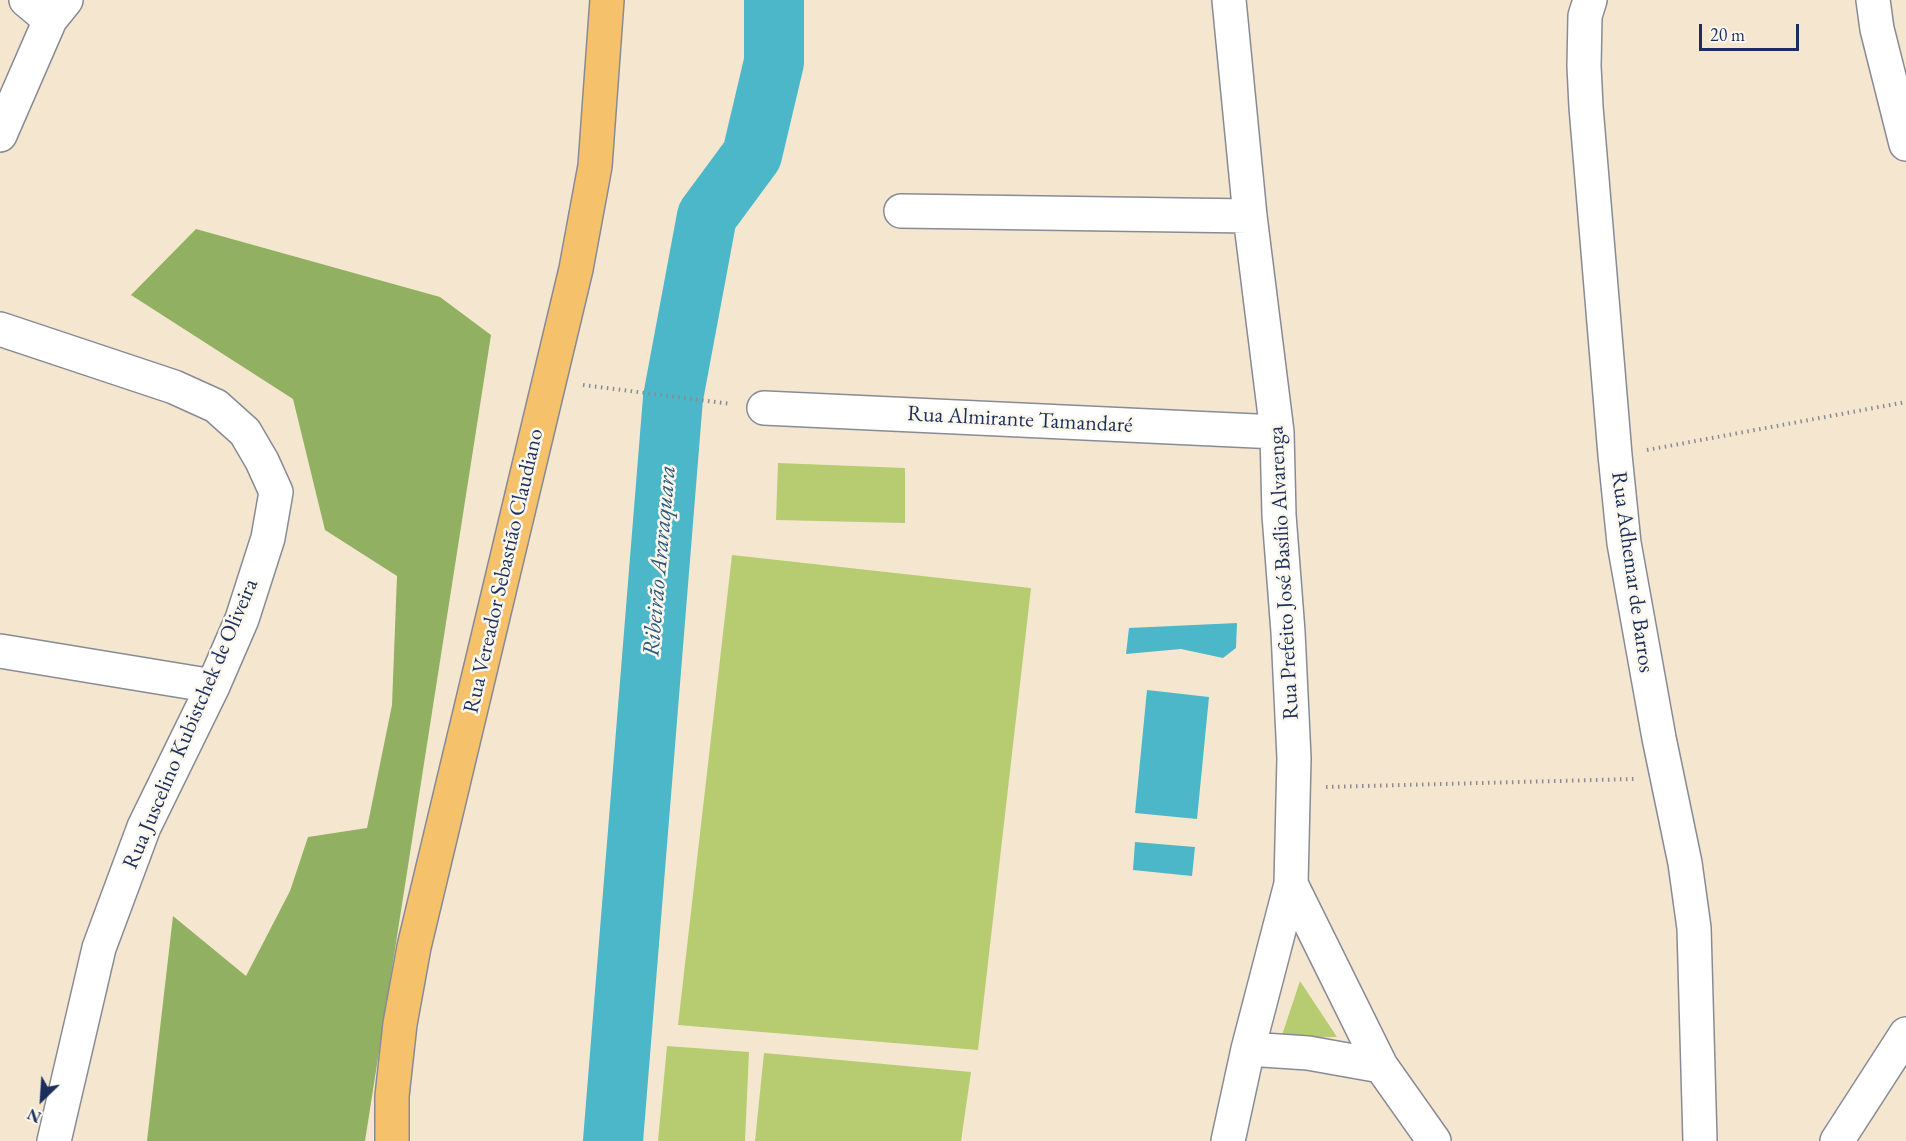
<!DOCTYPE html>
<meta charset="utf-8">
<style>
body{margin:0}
#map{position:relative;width:1906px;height:1141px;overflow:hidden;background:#f5e7cf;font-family:"EB Garamond",serif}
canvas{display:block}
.north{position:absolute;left:12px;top:1069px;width:60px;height:60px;-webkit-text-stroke:4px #fbf7ec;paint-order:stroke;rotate:205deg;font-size:16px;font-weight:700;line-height:24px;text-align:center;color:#1b2f5e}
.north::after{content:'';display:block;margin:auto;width:21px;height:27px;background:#1b2f5e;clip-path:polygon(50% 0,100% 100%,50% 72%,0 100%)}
.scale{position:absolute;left:1699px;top:24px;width:100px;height:27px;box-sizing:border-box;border:3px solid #1b2f5e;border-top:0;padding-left:8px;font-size:18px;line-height:21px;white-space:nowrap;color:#1b2f5e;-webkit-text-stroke:4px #fbf7ec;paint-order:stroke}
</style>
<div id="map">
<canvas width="1906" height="1141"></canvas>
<div class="north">N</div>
<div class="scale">20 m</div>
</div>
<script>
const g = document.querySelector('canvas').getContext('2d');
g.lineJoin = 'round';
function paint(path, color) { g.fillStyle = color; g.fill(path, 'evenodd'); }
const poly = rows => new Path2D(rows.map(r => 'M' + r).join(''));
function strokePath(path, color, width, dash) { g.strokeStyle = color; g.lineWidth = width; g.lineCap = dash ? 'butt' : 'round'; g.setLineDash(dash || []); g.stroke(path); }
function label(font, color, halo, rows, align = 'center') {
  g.font = font + ' "EB Garamond",serif'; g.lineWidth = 5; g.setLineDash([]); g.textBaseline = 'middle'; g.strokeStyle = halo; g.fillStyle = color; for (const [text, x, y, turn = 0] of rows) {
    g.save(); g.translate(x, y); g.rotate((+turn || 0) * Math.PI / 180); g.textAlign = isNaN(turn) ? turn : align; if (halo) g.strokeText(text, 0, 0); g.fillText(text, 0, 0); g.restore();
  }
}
const green = poly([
 [778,463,905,468,905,523,776,520],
 [732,555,1031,588,978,1050,678,1025],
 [1300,981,1337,1037,1281,1038],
 [667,1046,749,1052,745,1141,658,1141],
 [764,1053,971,1072,961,1141,755,1141]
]);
const forest = poly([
 [196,229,440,297,491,335,365,1141,147,1141,173,916,246,976,290,891,308,837,367,828,392,705,397,576,325,530,293,399,131,295]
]);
const water = poly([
 [1237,623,1236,648,1223,658,1181,649,1126,654,1129,628],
 [1147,690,1209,697,1197,819,1135,813],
 [1135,842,1195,847,1192,876,1133,870]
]);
const river = poly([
 [613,1141,673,398,707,216,752,155,774,62,774,0]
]);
const path = poly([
 [583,385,731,404],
 [1647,450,1906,402],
 [1326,787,1634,779]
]);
const street = poly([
 [26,0,50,20],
 [1590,0,1585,16,1584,66,1586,107,1615,455,1624,543,1659,738,1685,863,1694,928,1700,1141],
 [1873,0,1877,29,1906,144],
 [0,135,50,20,66,0],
 [901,211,1250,216],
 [0,329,174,387,216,406,245,432,262,461,276,492,268,538,242,619,213,686,144,827,99,948,54,1141],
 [764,408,1277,432],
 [0,651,213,686],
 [1291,884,1381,1066,1434,1141],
 [1248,1049,1308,1053,1381,1066],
 [1228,1141,1248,1049,1291,884,1294,758,1288,632,1279,515,1277,432,1250,216,1229,0],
 [1837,1141,1906,1034]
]);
const primary = poly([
 [392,1141,392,1096,400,1024,414,947,576,269,595,166,607,0]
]);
const streetNames = [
 ["Rua Almirante Tamandaré",1020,420,3],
 ["Rua Vereador Sebastião Claudiano",504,571,-77],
 ["Rua Adhemar de Barros",1632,572,82],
 ["Rua Prefeito José Basílio Alvarenga",1284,573,-93],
 ["Rua Juscelino Kubistchek de Oliveira",191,724,-67]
];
const waterNames = [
 ["Ribeirão Araraquara",660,561,-85]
];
paint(green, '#b7cc70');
paint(forest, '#91b062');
paint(water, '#4cb7c9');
strokePath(river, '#4cb7c9', 60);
strokePath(street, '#888b96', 36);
strokePath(primary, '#888b96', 36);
strokePath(path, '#888b96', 4, [1.5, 4.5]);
strokePath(street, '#fff', 33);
strokePath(primary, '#f6c16b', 33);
label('22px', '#1b2f5e', '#fbf7ec', streetNames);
label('italic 24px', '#2a587e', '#fbf7ec', waterNames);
</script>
